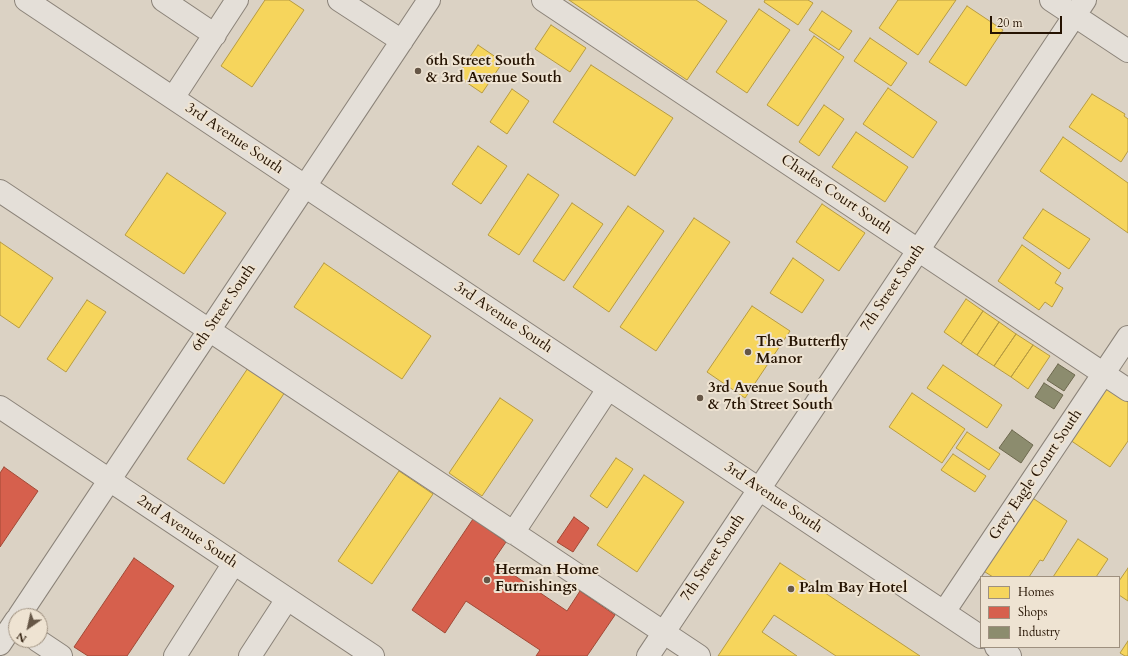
<!DOCTYPE html>
<style>
body{margin:0}
#map{position:relative;width:1128px;height:656px;overflow:hidden;background:#dbd2c4;font-family:Cardo,serif}
canvas{display:block}
.legend{position:absolute;left:980px;top:576px;width:140px;height:72px;box-sizing:border-box;background:#eee3d2;border:1px solid #9e907f;margin:0;padding:5px 7px;list-style:none;font-size:12px;color:#251302}
.legend li{display:flex;align-items:center;gap:8px;height:20px}
.legend b{width:20px;border:1px solid #9e907f}
.north{position:absolute;left:8px;top:608px;width:40px;height:40px;box-sizing:border-box;background:#eee3d2;border:1px solid #9e907f;border-radius:50%;rotate:214deg;font-size:11px;font-weight:700;line-height:16px;text-align:center;color:#251302}
.north::after{content:'';display:block;margin:auto;width:14px;height:18px;background:#655646;clip-path:polygon(50% 0,100% 100%,50% 72%,0 100%)}
.scale{position:absolute;left:990px;top:16px;width:72px;height:18px;box-sizing:border-box;border:2px solid #251302;border-top:0;padding-left:5px;font-size:12px;line-height:14px;white-space:nowrap;color:#251302;-webkit-text-stroke:3px #eee3d2;paint-order:stroke}
</style>
<div id="map">
<canvas width="1128" height="656"></canvas>
<ul class="legend">
<li><b style="height:11px;background:#f6d55c"></b>Homes</li>
<li><b style="height:11px;background:#d6604d"></b>Shops</li>
<li><b style="height:11px;background:#8c8c6e"></b>Industry</li>
</ul>
<div class="north">N</div>
<div class="scale">20 m</div>
</div>
<script>
const g = document.querySelector('canvas').getContext('2d');
g.lineJoin = 'round';
function paint(path, color) { g.fillStyle = color; g.fill(path, 'evenodd'); }
const poly = rows => new Path2D(rows.map(r => 'M' + r).join(''));
function strokePath(path, color, width, dash) { g.strokeStyle = color; g.lineWidth = width; g.lineCap = dash ? 'butt' : 'round'; g.setLineDash(dash || []); g.stroke(path); }
function label(font, color, halo, rows, align = 'center') {
  g.font = font + ' Cardo,serif'; g.lineWidth = 4; g.setLineDash([]); g.textBaseline = 'middle'; g.strokeStyle = halo; g.fillStyle = color; for (const [text, x, y, turn = 0] of rows) {
    g.save(); g.translate(x, y); g.rotate((+turn || 0) * Math.PI / 180); g.textAlign = isNaN(turn) ? turn : align; if (halo) g.strokeText(text, 0, 0); g.fillText(text, 0, 0); g.restore();
  }
}
const homes = poly([
 [265,0,289,0,304,10,252,87,221,66,265,0],
 [569,0,696,0,727,21,687,80,569,0],
 [765,0,808,0,813,3,798,25,764,2,765,0],
 [898,0,956,0,918,55,879,28,898,0],
 [967,6,1003,30,966,86,929,62,967,6],
 [759,9,790,30,747,93,716,72,759,9],
 [822,11,852,31,839,50,809,30,822,11],
 [551,25,586,48,570,72,535,49,551,25],
 [814,36,844,57,798,126,767,105,814,36],
 [870,38,907,63,891,86,854,61,870,38],
 [478,45,503,62,482,93,457,76,478,45],
 [591,65,673,118,635,176,553,122,591,65],
 [888,88,937,122,913,158,863,124,888,88],
 [512,89,529,101,507,134,490,122,512,89],
 [1092,94,1125,114,1124,116,1128,119,1128,151,1121,162,1069,127,1092,94],
 [824,105,844,119,819,156,799,142,824,105],
 [856,132,908,167,885,202,832,167,856,132],
 [1063,137,1128,183,1128,233,1040,171,1063,137],
 [478,146,507,166,481,204,452,184,478,146],
 [167,173,226,213,184,274,125,235,167,173],
 [528,174,559,195,519,255,488,235,528,174],
 [572,203,603,224,564,281,533,261,572,203],
 [822,204,865,233,839,271,796,242,822,204],
 [628,206,664,231,609,312,573,287,628,206],
 [1043,209,1090,239,1069,269,1023,238,1043,209],
 [694,218,730,242,656,351,620,327,694,218],
 [0,242,53,278,19,328,0,315,0,242],
 [1022,245,1061,273,1055,283,1063,288,1052,307,1045,302,1039,310,998,281,1022,245],
 [793,258,824,280,802,313,770,293,793,258],
 [324,263,431,336,402,379,294,307,324,263],
 [966,299,983,311,961,344,944,332,966,299],
 [87,300,106,312,66,372,47,359,87,300],
 [752,306,790,331,745,398,707,372,752,306],
 [983,311,999,322,977,355,961,344,983,311],
 [999,322,1016,334,994,366,977,355,999,322],
 [1016,334,1033,345,1011,377,994,366,1016,334],
 [1033,345,1050,356,1028,389,1011,377,1033,345],
 [943,365,1002,405,987,428,927,388,943,365],
 [248,368,285,392,224,484,187,459,248,368],
 [1103,385,1128,402,1128,441,1110,467,1067,438,1103,385],
 [912,393,965,429,942,463,889,427,912,393],
 [500,398,533,420,482,496,449,473,500,398],
 [967,432,1000,454,989,470,956,448,967,432],
 [953,454,986,476,975,492,941,470,953,454],
 [616,458,633,469,607,508,590,496,616,458],
 [399,471,433,494,372,584,338,561,399,471],
 [644,475,684,502,637,572,597,545,644,475],
 [1031,497,1067,521,1043,561,1040,560,1029,577,993,577,982,570,1031,497],
 [1078,539,1108,559,1096,577,1053,577,1078,539],
 [780,563,920,656,836,656,774,615,762,632,797,656,718,656,780,563],
 [1128,568,1128,601,1119,595,1119,581,1128,568],
 [1128,641,1128,656,1125,656,1120,653,1128,641]
]);
const shops = poly([
 [4,467,38,491,0,547,0,473,4,467],
 [574,517,589,528,573,552,557,542,574,517],
 [473,519,506,542,493,561,567,611,580,591,615,615,587,656,536,656,540,650,466,601,445,633,412,610,473,519],
 [134,558,174,586,127,656,88,656,74,647,134,558]
]);
const industry = poly([
 [1058,364,1075,375,1064,391,1047,380,1058,364],
 [1044,383,1063,395,1054,409,1035,397,1044,383],
 [1012,430,1033,445,1021,463,999,448,1012,430]
]);
const minor = poly([
 [26,0,981,637],
 [163,0,215,35],
 [339,0,402,41],
 [543,0,1128,390],
 [1051,0,1128,51],
 [173,98,237,0],
 [0,191,699,656],
 [0,407,373,656],
 [513,533,608,389],
 [944,612,1128,337],
 [19,616,429,0],
 [37,640,61,656],
 [0,644,16,620],
 [996,647,1010,656],
 [175,656,234,563],
 [250,656,287,599],
 [648,656,1085,0]
]);
const markers = [
 [418,71,4,"#655646"],
 [748,352,4,"#655646"],
 [700,398,4,"#655646"],
 [487,580,4,"#655646"],
 [791,589,4,"#655646"]
];
const poiNames = [
 ["6th Street South",426,62],
 ["& 3rd Avenue South",426,79],
 ["The Butterfly",756,343],
 ["Manor",756,360],
 ["3rd Avenue South",708,389],
 ["& 7th Street South",708,406],
 ["Herman Home",495,571],
 ["Furnishings",495,588],
 ["Palm Bay Hotel",799,589]
];
const streetNames = [
 ["3rd Avenue South",234,139,34],
 ["Charles Court South",836,195,34],
 ["7th Street South",893,288,-56],
 ["6th Street South",224,308,-56],
 ["3rd Avenue South",503,318,34],
 ["Grey Eagle Court South",1036,475,-56],
 ["3rd Avenue South",773,498,34],
 ["2nd Avenue South",187,532,34],
 ["7th Street South",713,558,-56]
];
paint(homes, '#f6d55c');
strokePath(homes, '#b79b41', 1);
paint(shops, '#d6604d');
strokePath(shops, '#a14936', 1);
paint(industry, '#8c8c6e');
strokePath(industry, '#6d684e', 1);
strokePath(minor, '#8b8379', 24);
strokePath(minor, '#e4dfd8', 22);
for (const [x, y, r, color] of markers) { const dot = new Path2D(); dot.arc(x, y, r, 0, 2 * Math.PI); g.fillStyle = color; g.fill(dot); strokePath(dot, '#eee3d2', 1.5); }
label('bold 15px', '#251302', '#eee3d2', poiNames, 'left');
label('15px', '#251302', '#eee3d2', streetNames);
</script>
